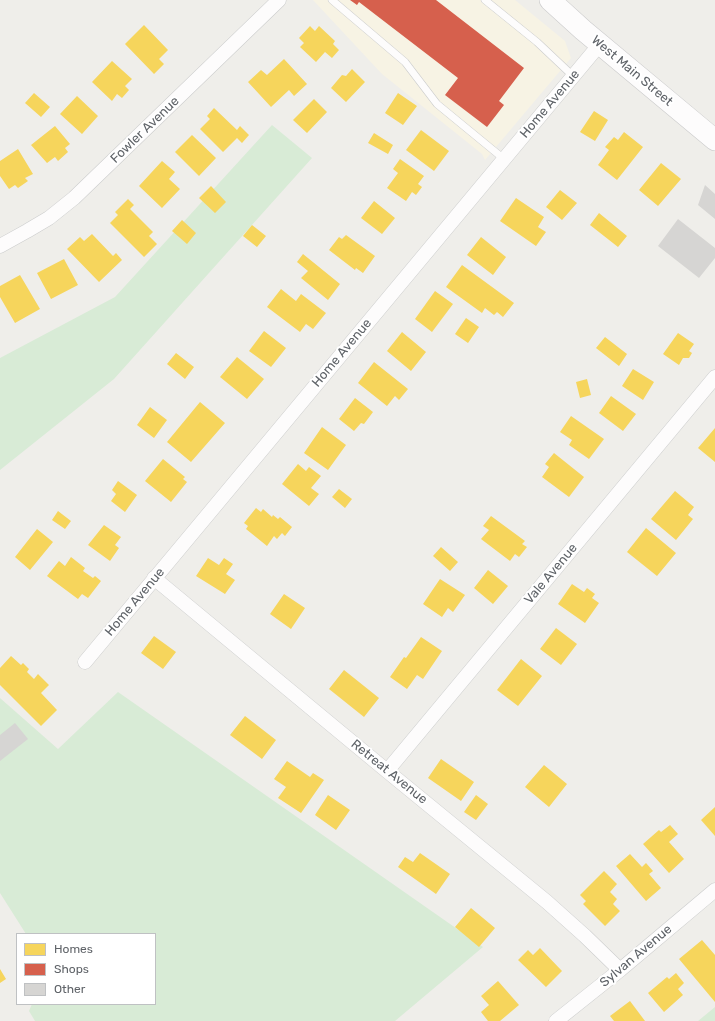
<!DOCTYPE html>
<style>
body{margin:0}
#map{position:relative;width:715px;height:1021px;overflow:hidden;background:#efeeea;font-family:Rubik,sans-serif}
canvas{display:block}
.legend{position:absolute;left:16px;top:933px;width:140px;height:72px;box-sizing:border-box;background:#fff;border:1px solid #bfc1c3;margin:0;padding:5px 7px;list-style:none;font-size:12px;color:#5f6368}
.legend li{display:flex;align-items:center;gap:8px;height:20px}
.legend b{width:20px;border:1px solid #bfc1c3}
</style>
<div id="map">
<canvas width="715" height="1021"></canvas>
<ul class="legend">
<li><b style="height:11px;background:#f6d55c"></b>Homes</li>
<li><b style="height:11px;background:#d6604d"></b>Shops</li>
<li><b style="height:11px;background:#d6d5d3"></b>Other</li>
</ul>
</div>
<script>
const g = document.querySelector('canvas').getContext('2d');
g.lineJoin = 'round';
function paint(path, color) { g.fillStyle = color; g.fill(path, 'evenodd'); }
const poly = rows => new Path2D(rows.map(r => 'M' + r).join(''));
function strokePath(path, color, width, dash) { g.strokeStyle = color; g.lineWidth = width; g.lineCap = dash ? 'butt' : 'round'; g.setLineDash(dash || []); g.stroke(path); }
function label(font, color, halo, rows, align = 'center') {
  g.font = font + ' Rubik,sans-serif'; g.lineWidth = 4; g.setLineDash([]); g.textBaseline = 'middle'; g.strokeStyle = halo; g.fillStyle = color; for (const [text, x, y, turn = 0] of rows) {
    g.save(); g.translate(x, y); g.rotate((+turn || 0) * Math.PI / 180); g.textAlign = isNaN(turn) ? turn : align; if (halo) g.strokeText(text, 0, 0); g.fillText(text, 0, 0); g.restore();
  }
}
const commercial = poly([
 [313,0,515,0,565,41,571,58,485,160,482,154,382,74]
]);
const green = poly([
 [272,125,312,158,114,379,0,470,0,358,115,297],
 [118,692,483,947,395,1021,35,1021,29,1011,32,1004,155,1004,155,934,26,934,0,893,0,698,58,749],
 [715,1007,715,1021,698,1021]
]);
const homes = poly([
 [144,25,168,50,159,59,164,64,154,74,125,44],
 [310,26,315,31,319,26,335,41,333,44,339,50,332,58,325,52,316,62,300,47,304,43,299,38],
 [284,59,307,84,294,96,289,90,271,107,248,82,261,70,267,75],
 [112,61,132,79,125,86,129,90,122,98,117,94,112,101,92,82],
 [352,69,365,82,346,102,331,88,342,75,346,76],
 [34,93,50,107,41,117,25,103],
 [398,93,417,106,403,125,385,113],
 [77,96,98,116,82,134,60,114],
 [314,99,327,112,307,133,293,120],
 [214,108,237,130,240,126,249,135,242,143,237,138,223,152,200,129,210,119,207,116],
 [594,111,608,120,595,141,580,132],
 [55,126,70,144,65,148,68,152,58,161,55,157,47,163,31,145],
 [421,130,449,151,434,171,406,150],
 [624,132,643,147,617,180,598,165,609,150,605,147,614,137,618,140],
 [374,133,393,145,388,154,368,143],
 [192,135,216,158,199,176,175,152],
 [18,149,33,174,25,178,28,181,18,188,15,185,9,189,0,176,0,161],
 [400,159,424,176,418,184,422,187,416,195,412,192,406,201,387,188,398,173,393,169],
 [162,161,175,172,169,179,180,189,162,208,139,186],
 [661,163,681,179,658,206,639,190],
 [211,186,226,202,215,213,199,198],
 [560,190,577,203,562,220,546,207],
 [516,198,544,217,538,227,546,232,536,246,500,221],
 [128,199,134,205,130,209,153,232,149,236,157,244,144,257,110,223,118,215,115,212],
 [374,201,395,218,382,234,361,218],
 [599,213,627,236,618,247,590,225],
 [182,220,196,233,187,244,172,231],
 [252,225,266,236,257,247,243,236],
 [92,234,113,256,116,253,122,260,99,282,67,249,80,237,84,241],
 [346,235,375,256,363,273,356,268,355,270,329,250,339,237,342,239],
 [481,237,506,257,493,275,467,255],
 [303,254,340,284,328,300,301,278,308,271,297,262],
 [64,259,78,285,51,299,37,273],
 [462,265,514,303,503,317,497,312,494,315,485,308,482,313,446,287],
 [20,275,40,309,15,323,0,297,0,286],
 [281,289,296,301,301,294,326,313,313,329,306,324,300,332,267,307],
 [435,291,453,304,432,332,415,319],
 [466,318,479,327,468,343,455,334],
 [264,331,286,348,271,367,249,351],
 [402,332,426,352,411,371,387,351],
 [678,333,694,344,689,351,692,353,689,358,683,358,679,365,663,354],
 [605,337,627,354,619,366,596,348],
 [176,353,194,367,185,379,167,364],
 [237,357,264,379,247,399,220,377],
 [374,362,408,389,399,400,395,396,387,406,358,383],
 [633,369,654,382,643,400,622,386],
 [587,379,591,395,580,398,576,382],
 [611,396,636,414,623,431,599,413],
 [355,398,373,412,364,424,361,423,354,431,339,419],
 [200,402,225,423,191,462,167,442],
 [150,407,167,420,154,438,137,425],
 [571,416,604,439,589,459,569,445,572,440,560,432],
 [322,427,346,445,328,470,304,453],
 [715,428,715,462,698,448],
 [554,453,584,477,569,497,542,477,549,467,545,464],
 [163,459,185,477,183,479,187,482,171,502,145,481],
 [298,464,306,471,309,467,321,476,311,488,319,494,309,506,282,484],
 [118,481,137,495,125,512,111,501,116,494,112,490],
 [339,489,352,499,345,508,332,497],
 [675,491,694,507,688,515,693,519,676,540,651,519],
 [256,508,261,512,263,509,272,517,273,515,278,519,280,517,292,527,285,536,282,533,277,539,274,536,267,546,246,529,248,526,244,523],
 [58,511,71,521,65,529,52,520],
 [491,516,525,541,522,544,527,547,519,557,515,554,510,561,481,539,489,530,483,526],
 [104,525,121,537,115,545,119,548,110,561,88,545],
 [646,528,676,553,657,576,627,552],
 [37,529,53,542,30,570,15,557],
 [441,547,458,562,450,571,433,556],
 [71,557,85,568,83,571,93,578,95,576,101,581,88,598,82,594,78,599,47,576,59,561,65,566],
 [208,558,219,565,224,558,233,564,226,574,235,580,225,594,196,576],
 [488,570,508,586,493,604,474,588],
 [440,579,465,595,453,612,448,608,442,617,423,604],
 [572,584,584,592,587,588,595,594,592,598,599,603,585,623,558,604],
 [284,594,305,608,291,629,270,614],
 [556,628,577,644,561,665,540,649],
 [154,636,176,652,163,669,141,653],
 [421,637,442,651,423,679,417,675,407,689,390,677,404,657,406,658],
 [11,656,21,665,23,663,29,669,27,672,34,679,38,674,49,685,41,693,57,710,41,726,0,685,0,668],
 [521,659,542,676,518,706,497,690],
 [344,670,379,698,364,717,329,689],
 [245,716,276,740,262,759,230,735],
 [441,759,474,782,461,801,428,778],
 [287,761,310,777,313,773,324,780,301,813,278,798,286,787,274,779],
 [544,765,567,784,549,807,525,787],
 [328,795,350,810,336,830,315,815],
 [476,795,488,804,476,820,464,812],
 [715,807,715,836,701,820],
 [670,825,678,834,669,842,684,859,669,873,643,844,659,830,661,832],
 [420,853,450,874,436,894,398,867,405,857,413,862],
 [630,854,642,867,646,863,653,871,649,874,661,888,646,901,616,866],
 [604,871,617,884,610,892,617,899,613,904,620,911,605,926,583,904,586,901,580,895],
 [471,908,495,928,479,947,455,927],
 [702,940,715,955,715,1002,679,959],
 [540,948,562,971,546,987,518,960,528,950,533,955],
 [0,969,6,979,0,983],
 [676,973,684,983,678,989,683,995,664,1012,648,993,667,977,669,979],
 [498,981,519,1005,500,1021,488,1021,481,1012,489,1005,481,996],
 [630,1001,645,1021,614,1021,610,1016]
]);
const shops = poly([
 [350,0,436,0,524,68,499,101,504,105,487,127,445,95,458,78,359,2,357,5]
]);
const building = poly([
 [705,185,715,194,715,219,698,205],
 [678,219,715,248,715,258,699,278,658,246],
 [15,723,28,739,0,761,0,735]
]);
const service = poly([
 [332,0,405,62,437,104,504,159],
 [485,0,537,42,573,76]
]);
const minor = poly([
 [0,246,27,231,49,218,74,198,279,0],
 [154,578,387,771,547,902,585,936,620,970],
 [85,662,600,44],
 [387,771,715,377],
 [556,1021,620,970,715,890]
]);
const secondary = poly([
 [550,0,583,30,715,140]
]);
const streetNames = [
 ["West Main Street",632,71,40],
 ["Home Avenue",550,104,-50],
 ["Fowler Avenue",145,130,-44],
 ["Home Avenue",342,353,-50],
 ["Vale Avenue",551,574,-50],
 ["Home Avenue",135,602,-50],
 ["Retreat Avenue",389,772,39],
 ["Sylvan Avenue",636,956,-40]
];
paint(commercial, '#f7f3e4');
paint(green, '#d8ebd6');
paint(homes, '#f6d55c');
paint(shops, '#d6604d');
paint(building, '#d6d5d3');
strokePath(service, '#cbcccc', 8);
strokePath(minor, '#cbcccc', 15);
strokePath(secondary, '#cacacb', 22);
strokePath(service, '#fdfcfc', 7);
strokePath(minor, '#fdfcfc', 14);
strokePath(secondary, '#fdfcfc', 21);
label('13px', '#5f6368', '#fff', streetNames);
</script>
